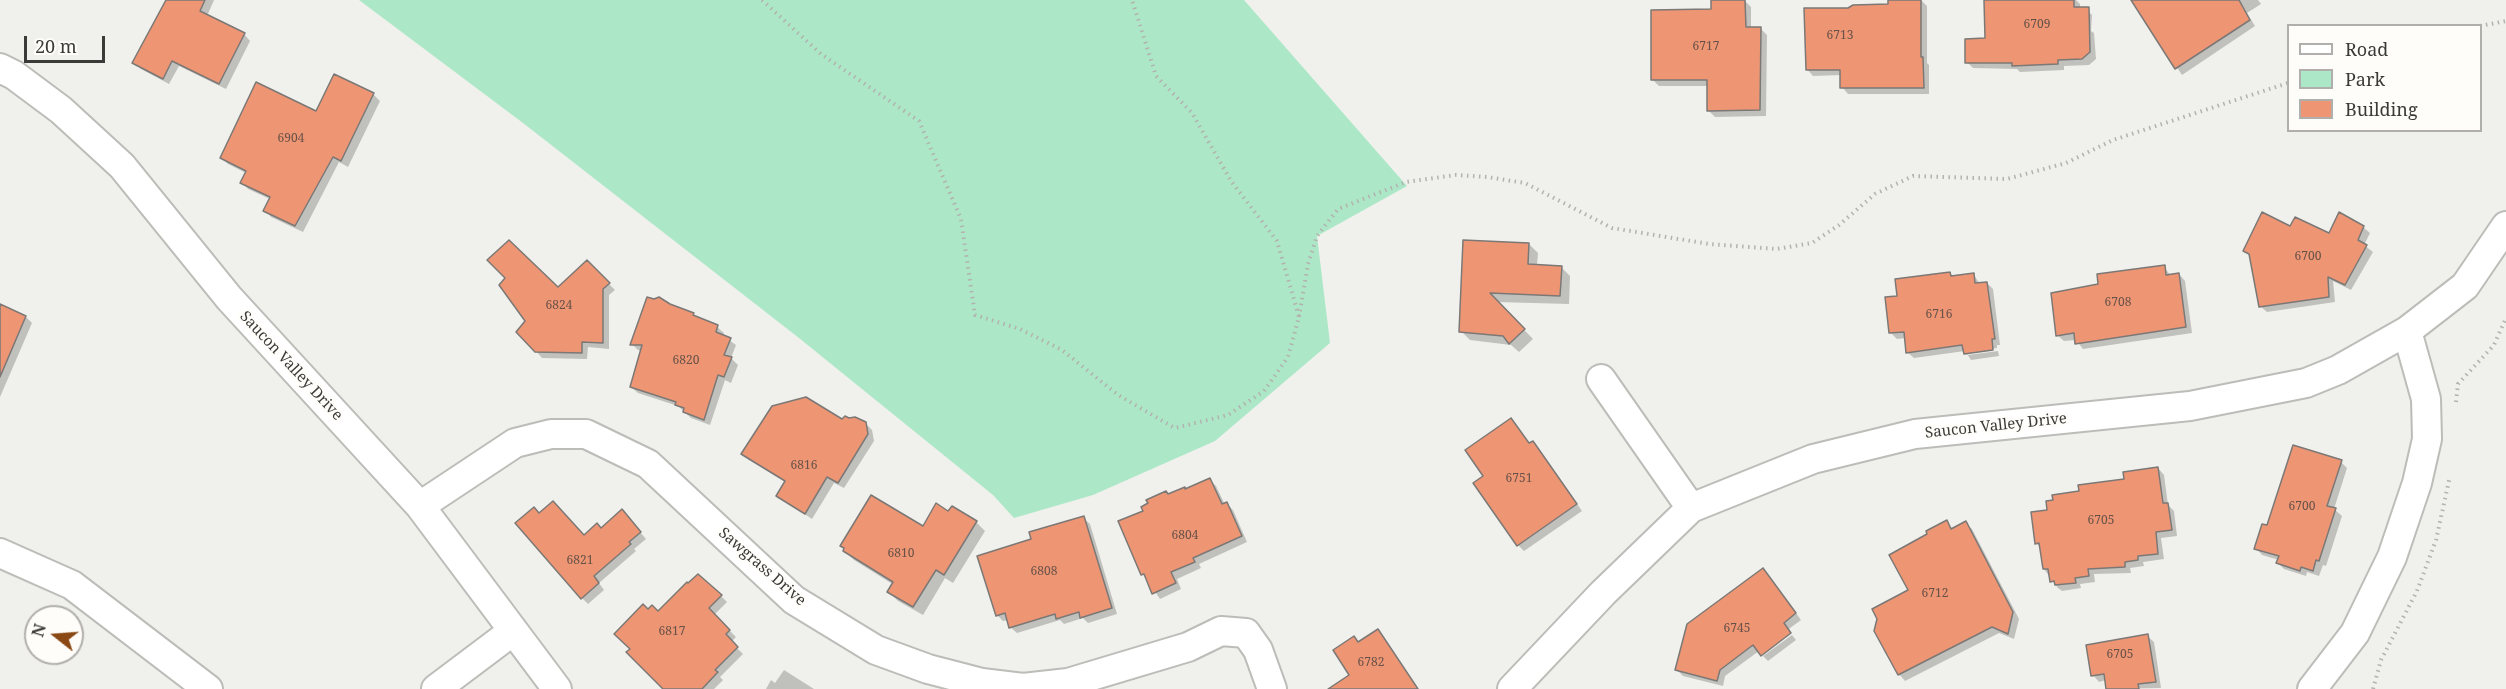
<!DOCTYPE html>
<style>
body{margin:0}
#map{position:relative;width:2506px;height:689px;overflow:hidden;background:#f0f0ec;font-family:"Noto Serif",serif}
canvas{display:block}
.legend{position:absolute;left:2287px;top:24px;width:195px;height:108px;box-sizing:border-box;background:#fefdf9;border:2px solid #b0afac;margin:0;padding:8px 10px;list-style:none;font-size:18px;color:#3a3a39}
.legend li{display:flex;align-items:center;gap:12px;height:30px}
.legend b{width:30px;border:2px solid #b0afac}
.north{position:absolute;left:24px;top:605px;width:60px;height:60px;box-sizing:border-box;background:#fefdf9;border:2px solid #b0afac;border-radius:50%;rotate:287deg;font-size:16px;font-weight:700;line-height:24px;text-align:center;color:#3a3a39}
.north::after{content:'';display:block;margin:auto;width:21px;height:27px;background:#894814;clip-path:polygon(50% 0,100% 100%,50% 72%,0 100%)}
.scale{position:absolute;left:24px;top:36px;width:81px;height:27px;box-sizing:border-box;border:3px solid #3a3a39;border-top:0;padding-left:8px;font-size:18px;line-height:21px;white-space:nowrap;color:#3a3a39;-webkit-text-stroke:4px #fefdf9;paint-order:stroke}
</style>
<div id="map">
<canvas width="2506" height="689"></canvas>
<ul class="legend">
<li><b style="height:8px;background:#fff"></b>Road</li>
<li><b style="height:16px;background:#ace8c8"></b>Park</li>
<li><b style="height:16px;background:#ee9674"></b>Building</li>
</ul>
<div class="north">N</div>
<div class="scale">20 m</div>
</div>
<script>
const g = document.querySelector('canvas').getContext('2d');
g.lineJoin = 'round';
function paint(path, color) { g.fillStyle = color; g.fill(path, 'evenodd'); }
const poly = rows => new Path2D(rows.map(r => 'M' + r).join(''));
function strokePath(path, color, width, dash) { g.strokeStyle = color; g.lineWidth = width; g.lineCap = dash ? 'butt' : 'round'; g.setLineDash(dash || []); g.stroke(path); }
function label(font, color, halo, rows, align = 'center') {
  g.font = font + ' "Noto Serif",serif'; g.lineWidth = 5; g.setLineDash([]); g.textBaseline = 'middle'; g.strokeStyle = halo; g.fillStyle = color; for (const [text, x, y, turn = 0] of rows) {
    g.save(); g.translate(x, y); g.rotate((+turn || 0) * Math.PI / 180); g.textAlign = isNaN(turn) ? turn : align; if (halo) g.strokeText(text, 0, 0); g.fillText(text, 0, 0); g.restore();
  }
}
const green = poly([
 [359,0,1244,0,1407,186,1317,236,1330,343,1215,441,1093,495,1014,518,993,495,799,338,523,123]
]);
const shadow = poly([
 [167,0,214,0,207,16,244,34,250,41,226,89,179,66,169,84,141,69,134,63],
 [1890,0,1921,0,1927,6,1927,63,1929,65,1929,94,1848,94,1842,87,1842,75,1813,76,1807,69,1849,10,1890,6],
 [1985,0,2076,0,2080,4,2080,9,2086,9,2092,15,2091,31,2094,33,2096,59,2089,65,2064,66,2064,70,2020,72,2017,69,1973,68,1967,62,1986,40],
 [2133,0,2258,0,2261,4,2247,13,2255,26,2182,75],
 [1745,1,1751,7,1751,28,1761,29,1767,35,1766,116,1715,117,1709,111,1708,86,1659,86,1653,80],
 [334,76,374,95,380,101,348,167,339,162,303,232,271,217,265,210,270,199,248,189,242,182,246,173,228,164,222,158,316,113],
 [2363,227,2370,233,2364,245,2373,252,2351,290,2333,281,2335,302,2267,312,2260,306,2251,257,2245,251,2291,228,2329,235],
 [1465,241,1529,244,1538,253,1537,266,1561,267,1570,276,1569,304,1497,302,1533,339,1519,352,1511,345,1470,340,1461,331],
 [587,262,615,290,609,295,609,349,588,347,587,359,542,358,536,351,557,289],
 [2164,267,2171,276,2179,274,2185,281,2192,333,2083,349,2076,340,2064,341,2057,335,2100,285],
 [1950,273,1953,277,1973,274,1980,284,1987,283,1993,289,2000,345,1997,345,1997,348,1968,352,1968,355,1998,351,1999,356,1971,360,1965,351,1914,358,1907,352,1906,338,1897,339,1891,333,1899,297],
 [670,305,717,327,724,333,723,336,736,345,731,358,738,365,731,383,725,380,710,425,691,418,678,406,638,393,631,387,642,351,638,350,632,344],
 [0,306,26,317,32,323,0,397],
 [1511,420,1530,445,1539,449,1582,511,1524,551,1518,545],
 [843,421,865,423,872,430,874,441,844,488,834,483,812,519,778,496,786,482,749,460,743,454],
 [2341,462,2347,468,2334,509,2342,516,2326,566,2323,565,2319,576,2307,572,2306,576,2284,569,2278,563,2279,560,2262,555,2256,548,2268,527],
 [2158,468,2164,475,2168,505,2174,511,2177,536,2161,538,2164,559,2143,562,2144,566,2130,568,2131,573,2094,574,2095,582,2080,584,2081,588,2062,591,2058,588,2044,569,2041,548,2036,543,2049,512,2080,493],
 [1210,480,1216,486,1225,505,1227,504,1233,510,1247,542,1199,564,1201,568,1177,579,1181,589,1160,599,1143,574,1145,511,1169,496],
 [949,513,976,522,985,531,953,583,945,578,923,615,898,601,889,592,894,585,854,560,845,551,923,528],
 [540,515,584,537,628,518,646,539,634,549,636,551,599,583,604,590,588,604,582,598],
 [1083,518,1090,524,1117,614,1088,623,1083,618,1064,624,1060,620,1017,633,1010,627,1008,620,1003,621,997,615,1033,540],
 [1946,522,1953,529,1965,523,1972,529,2019,619,2014,639,1999,633,1905,681,1899,674,1878,619,1910,591,1929,535],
 [1769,576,1801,620,1725,676,1723,686,1683,676,1677,670],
 [721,596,727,602,714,615,736,637,731,642,743,654,720,677,723,680,714,689,664,689,632,649,648,611,658,613],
 [1378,631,1384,637,1418,689,1341,689,1351,675,1359,643],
 [1792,635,1796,640,1768,661,1763,656],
 [2147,636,2154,642,2161,688,2108,689,2106,680,2099,682,2093,675],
 [784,670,814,689,766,689,771,680,775,683]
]);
const building = poly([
 [166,0,205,0,200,11,245,33,219,84,172,61,163,79,132,63,166,0],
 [1711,0,1745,0,1746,27,1761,27,1760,110,1707,111,1707,80,1651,80,1651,10,1711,9,1711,0],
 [1888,0,1921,0,1921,57,1923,57,1924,88,1840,88,1840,70,1806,70,1804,8,1848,8,1853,5,1888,4,1888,0],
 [1984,0,2074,0,2074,7,2089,7,2090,52,2082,59,2058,60,2058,64,2012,66,2012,63,1965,63,1965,39,1985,38,1984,0],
 [2131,0,2239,0,2250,20,2175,69,2131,0],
 [334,74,374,93,341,161,333,157,295,226,263,211,270,197,240,183,246,171,220,158,256,82,316,111,334,74],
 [2262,212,2290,226,2295,217,2329,233,2339,212,2364,226,2358,240,2367,245,2345,285,2328,277,2329,297,2259,307,2249,254,2243,251,2262,212],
 [509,240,558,287,587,260,610,283,603,289,603,343,582,342,582,353,535,352,516,332,525,321,499,285,505,278,487,260,509,240],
 [1463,240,1529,243,1528,264,1562,266,1560,296,1490,293,1525,329,1509,344,1503,336,1459,332,1463,240],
 [2165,265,2166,275,2179,273,2186,327,2075,344,2074,333,2056,336,2051,293,2098,284,2097,274,2165,265],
 [1950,272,1951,276,1974,273,1975,283,1987,282,1995,339,1992,339,1993,350,1964,354,1962,345,1906,353,1904,332,1889,333,1885,297,1897,296,1895,279,1950,272],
 [647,297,654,299,659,297,670,304,694,313,693,315,718,325,716,332,731,338,724,355,732,357,724,377,718,375,704,420,683,412,684,408,675,405,676,402,630,387,642,345,630,345,647,297],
 [0,304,26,316,0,377,0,304],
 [806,397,842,419,845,416,849,418,855,417,866,422,868,434,838,483,827,477,805,514,776,496,785,481,741,454,772,406,806,397],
 [1511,418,1529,443,1533,441,1577,504,1517,546,1473,483,1483,476,1465,450,1511,418],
 [2293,445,2342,460,2327,506,2336,508,2319,561,2316,560,2313,571,2301,567,2300,571,2276,563,2279,556,2254,549,2262,524,2267,525,2293,445],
 [2158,467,2163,503,2168,503,2172,530,2156,532,2158,554,2138,556,2138,560,2125,562,2125,567,2088,569,2089,576,2075,578,2076,583,2055,585,2054,581,2050,582,2048,569,2043,569,2039,543,2035,544,2031,512,2047,510,2046,501,2053,500,2052,495,2079,491,2078,485,2124,479,2123,472,2158,467],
 [1210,478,1222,504,1227,502,1242,536,1193,558,1195,562,1171,572,1176,583,1152,594,1144,574,1141,575,1118,521,1143,511,1141,507,1148,503,1146,500,1166,491,1168,494,1185,487,1185,489,1210,478],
 [871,495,923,526,936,503,948,511,952,506,977,521,944,575,936,570,913,607,887,592,893,582,843,551,844,548,840,546,871,495],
 [553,501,584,535,597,523,601,528,622,509,641,532,629,542,631,544,594,576,599,583,581,599,515,523,534,507,539,513,553,501],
 [1084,516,1112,608,1080,618,1079,612,1056,619,1055,614,1009,628,1005,613,996,616,977,556,1031,539,1029,532,1084,516],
 [1947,520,1951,529,1966,521,2013,612,2008,634,1992,627,1898,675,1874,631,1877,619,1872,609,1908,590,1889,555,1927,534,1926,531,1947,520],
 [1763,568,1796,613,1784,623,1791,633,1761,656,1753,645,1720,670,1717,681,1675,670,1687,624,1763,568],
 [698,574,722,595,709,608,730,630,726,634,738,647,715,670,718,672,702,689,663,689,626,652,630,649,614,634,643,604,648,609,652,605,658,611,687,582,688,583,698,574],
 [1378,629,1418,689,1328,689,1349,675,1333,650,1354,636,1358,642,1378,629],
 [2148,634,2156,682,2138,684,2139,689,2106,689,2104,674,2091,676,2086,645,2148,634]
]);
const path = poly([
 [762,0,821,54,919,121,961,219,975,315,1020,329,1062,350,1118,395,1175,428,1228,415,1264,391,1288,357,1299,317,1277,241,1231,181,1192,113,1156,76,1132,0],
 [2480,26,2506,21],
 [1299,317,1308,264,1317,236,1338,209,1406,182,1456,175,1487,177,1525,183,1612,228,1709,244,1776,249,1812,243,1839,225,1875,194,1913,176,2007,179,2066,163,2113,140,2288,83],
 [2456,402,2458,384,2494,345,2506,318],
 [2373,689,2381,660,2417,591,2436,540,2450,476]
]);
const minor = poly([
 [0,68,14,75,61,110,122,166,229,298,420,506,557,689],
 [1601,379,1691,508],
 [420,506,515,443,551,434,586,434,648,464,794,600,876,650,928,669,982,683,1023,688,1068,683,1188,647,1221,631,1246,633,1258,650,1272,689],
 [0,553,72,585,208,689],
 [436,689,513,631],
 [1512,689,1603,593,1691,508,1813,459,1915,434,2190,406,2306,383,2338,370,2407,331,2465,286,2506,226],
 [2312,689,2355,633,2392,557,2417,483,2427,439,2426,399,2407,331]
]);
const numberNames = [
 ["6709",2037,25],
 ["6713",1840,36],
 ["6717",1706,47],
 ["6904",291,139],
 ["6700",2308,257],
 ["6708",2118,303],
 ["6824",559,306],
 ["6716",1939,315],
 ["6820",686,361],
 ["6816",804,466],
 ["6751",1519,479],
 ["6700",2302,507],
 ["6705",2101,521],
 ["6804",1185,536],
 ["6810",901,554],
 ["6821",580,561],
 ["6808",1044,572],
 ["6712",1935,594],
 ["6745",1737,629],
 ["6817",672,632],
 ["6705",2120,655],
 ["6782",1371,663]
];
const streetNames = [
 ["Saucon Valley Drive",291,366,47],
 ["Saucon Valley Drive",1996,426,-6],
 ["Sawgrass Drive",762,567,41]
];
paint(green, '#ace8c8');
paint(shadow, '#0003');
paint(building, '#ee9674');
strokePath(building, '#7b7876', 1.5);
strokePath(minor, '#bcbcb8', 32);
strokePath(path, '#b2b2af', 4, [1.5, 4.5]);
strokePath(minor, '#fff', 28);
label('12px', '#675148', null, numberNames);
label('15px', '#3a3a39', '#fefdf9', streetNames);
</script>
